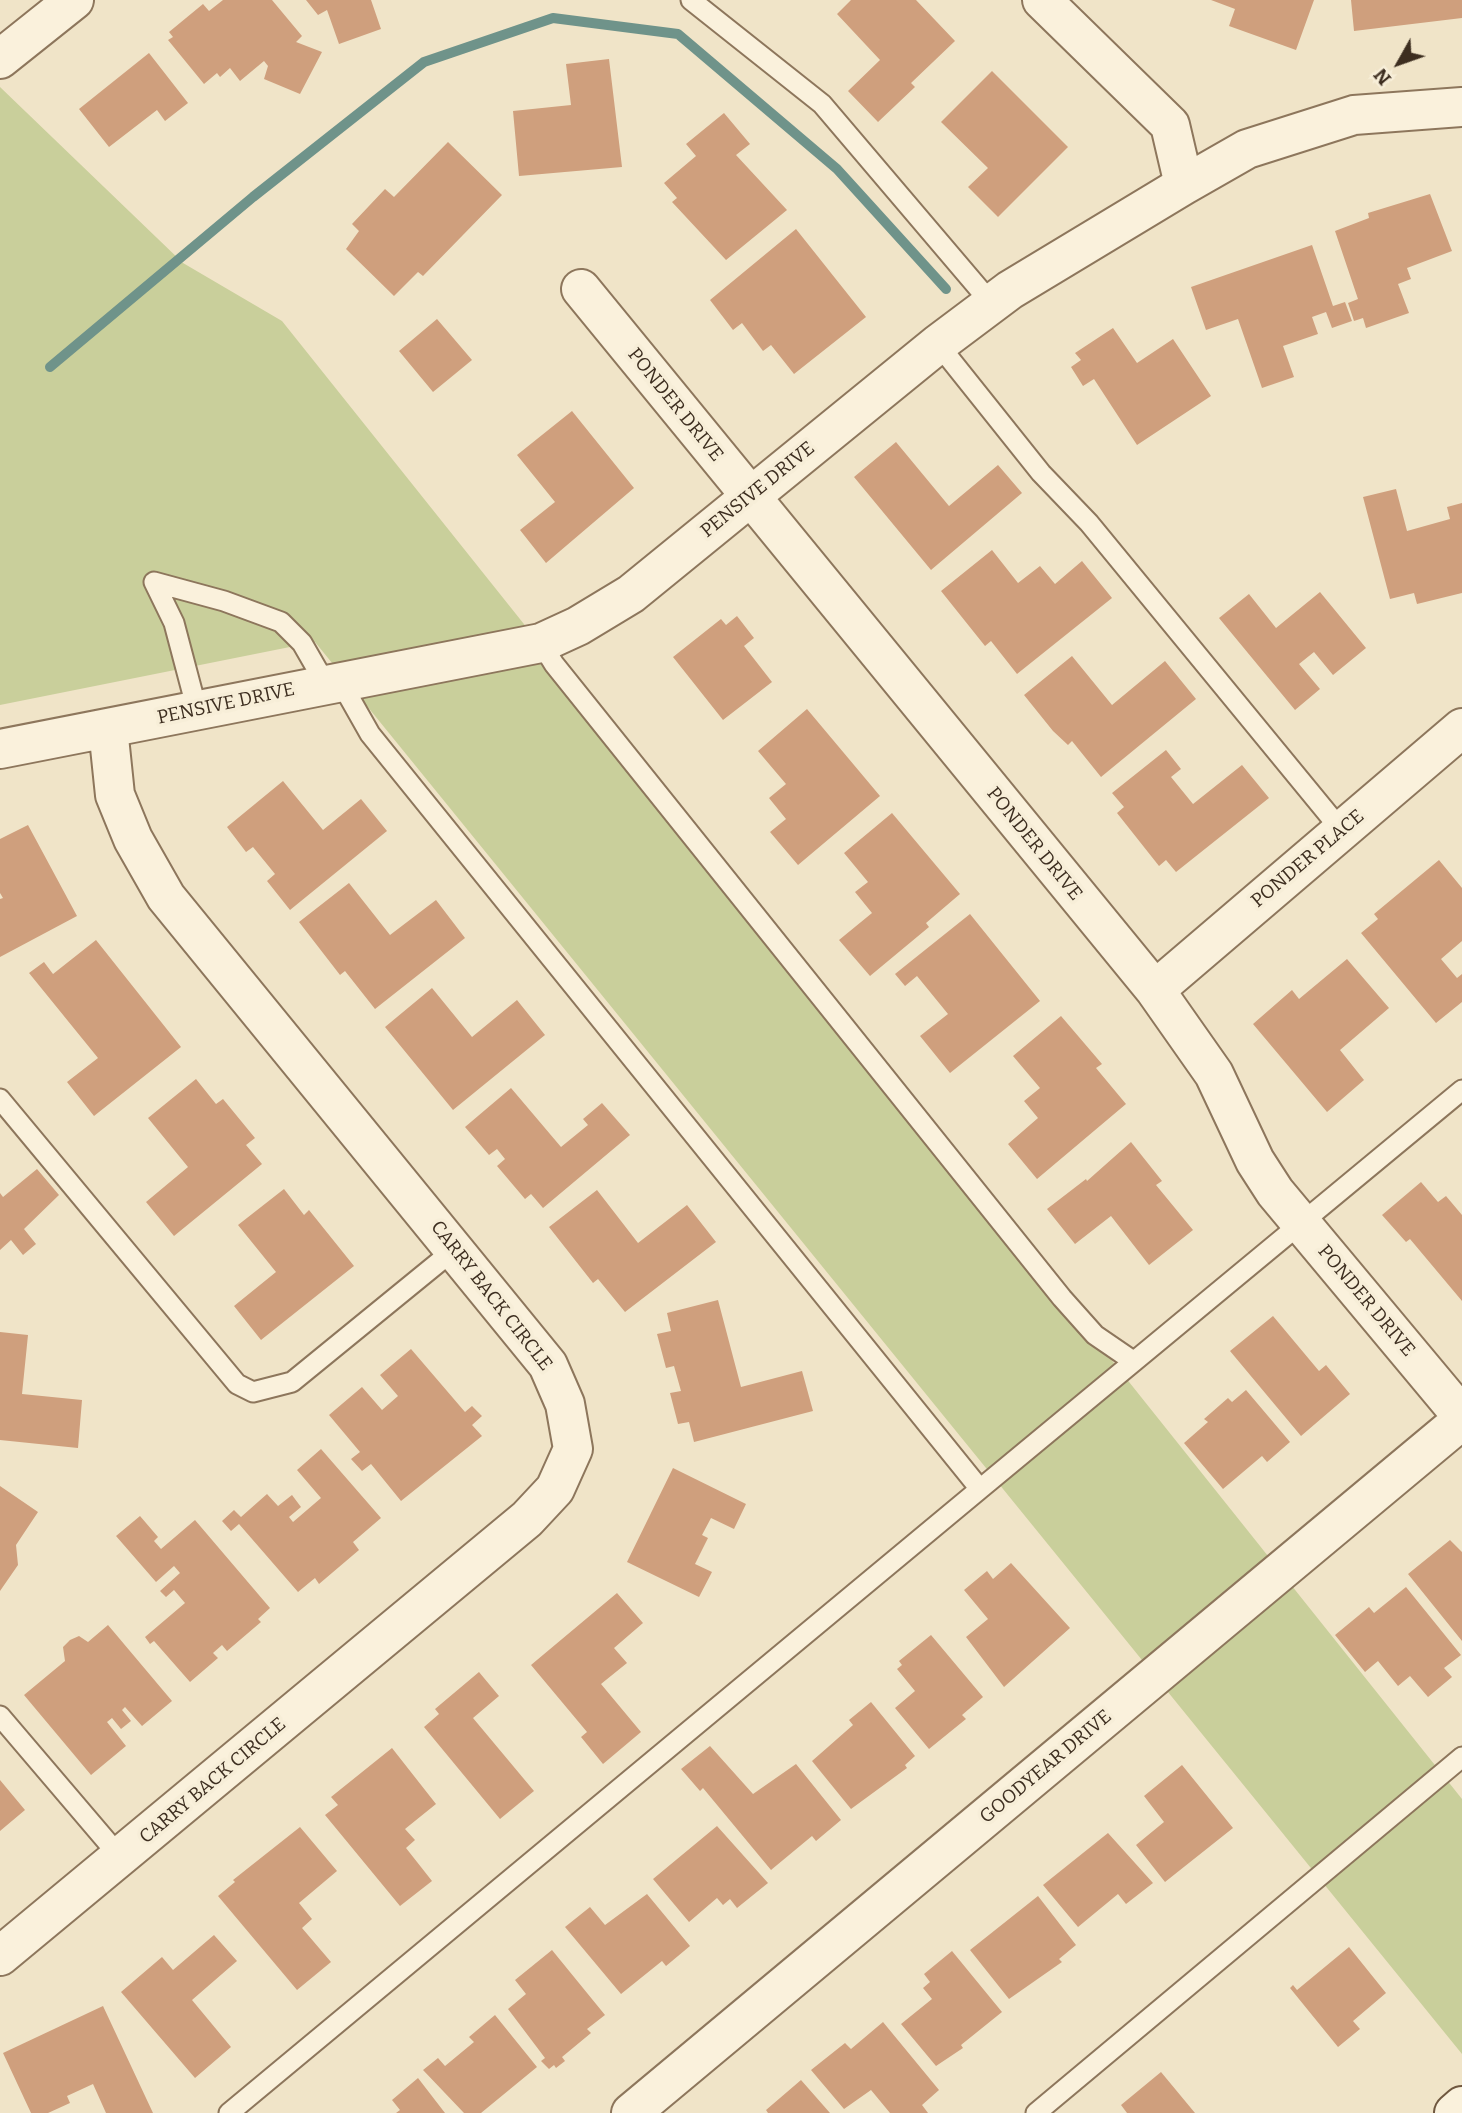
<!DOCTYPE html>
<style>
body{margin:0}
#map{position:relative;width:1462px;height:2113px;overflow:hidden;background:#f0e4c8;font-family:Bitter,serif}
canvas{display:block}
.north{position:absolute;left:1364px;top:28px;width:70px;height:70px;-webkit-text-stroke:5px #f7eed8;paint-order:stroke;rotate:230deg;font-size:19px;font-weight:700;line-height:28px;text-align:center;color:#3d2e20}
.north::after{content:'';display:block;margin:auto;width:24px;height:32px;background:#3d2e20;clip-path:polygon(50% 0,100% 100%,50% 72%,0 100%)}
</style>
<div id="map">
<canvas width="1462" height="2113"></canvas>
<div class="north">N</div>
</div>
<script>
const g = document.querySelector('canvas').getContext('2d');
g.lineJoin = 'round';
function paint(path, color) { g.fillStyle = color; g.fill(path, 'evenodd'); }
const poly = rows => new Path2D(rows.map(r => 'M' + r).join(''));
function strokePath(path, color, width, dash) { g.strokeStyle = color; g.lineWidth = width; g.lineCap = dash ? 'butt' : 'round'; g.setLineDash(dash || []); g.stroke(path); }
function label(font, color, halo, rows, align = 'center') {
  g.font = font + ' Bitter,serif'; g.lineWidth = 7; g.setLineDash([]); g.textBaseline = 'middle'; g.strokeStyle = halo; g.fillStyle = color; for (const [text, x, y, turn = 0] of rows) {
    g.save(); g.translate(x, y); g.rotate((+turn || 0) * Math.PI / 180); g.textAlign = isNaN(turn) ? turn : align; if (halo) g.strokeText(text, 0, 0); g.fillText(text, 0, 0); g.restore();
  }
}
const green = poly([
 [0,87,183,263,282,321,1462,1799,1462,2054,315,642,0,705]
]);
const stream = poly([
 [50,367,253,197,424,62,553,18,678,34,837,169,946,289]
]);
const building = poly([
 [223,0,272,0,302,36,296,42,322,52,300,94,264,79,268,66,264,61,240,81,230,68,220,77,217,73,204,84,168,40,173,37,169,32,203,4,209,11],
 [306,0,371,0,381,29,339,44,327,10,318,15],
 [851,0,916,0,955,41,911,83,915,87,878,122,848,91,880,60,837,14],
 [1211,0,1314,0,1296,50,1229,26,1235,9],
 [1351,0,1462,0,1462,18,1354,31],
 [149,53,188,103,165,121,157,110,109,147,79,109],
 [609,59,622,167,519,176,513,111,571,105,566,64],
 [992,71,1068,147,998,217,968,187,988,168,941,122],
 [724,113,750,144,736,155,787,210,726,260,672,202,677,198,664,183,696,156,686,144],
 [448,142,502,195,423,276,418,272,394,296,346,249,359,231,352,224,385,189,394,197],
 [1430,194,1452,251,1407,268,1411,279,1398,284,1409,313,1366,328,1363,318,1354,321,1348,303,1358,299,1335,231,1369,218,1368,213],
 [796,229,866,317,794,374,771,345,763,351,742,323,733,330,710,300],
 [1312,245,1333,306,1345,302,1352,321,1332,328,1326,312,1312,317,1318,334,1283,346,1294,377,1262,388,1238,319,1206,330,1191,287],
 [437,319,472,360,433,392,399,351],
 [1113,328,1137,363,1173,339,1211,396,1137,445,1094,379,1083,386,1071,367,1081,360,1075,353],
 [572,411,634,488,546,563,520,530,555,502,517,455],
 [896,442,949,506,998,465,1022,493,931,570,854,477],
 [1396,489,1407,531,1450,519,1447,507,1462,503,1462,593,1417,604,1414,593,1390,599,1363,497],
 [992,550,1018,583,1040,566,1055,584,1082,561,1112,598,1017,674,991,641,985,646,941,591],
 [1320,592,1366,648,1333,675,1314,652,1299,664,1320,689,1295,710,1219,618,1249,594,1276,628],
 [737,616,754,638,744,646,772,682,723,720,673,657,721,619,726,625],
 [1072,656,1112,705,1165,661,1196,699,1101,777,1072,741,1068,745,1053,731,1024,695],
 [807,709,880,796,798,865,770,832,786,819,769,798,786,784,758,751],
 [1166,750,1181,769,1171,777,1193,804,1242,765,1269,798,1176,872,1166,860,1159,866,1117,813,1124,807,1112,793],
 [283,781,323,830,361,799,387,831,290,910,267,881,275,874,253,847,246,852,227,827],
 [892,813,960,894,926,923,929,927,870,976,839,940,872,913,855,892,868,882,844,853],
 [28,825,77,916,0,957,0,899,3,898,0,893,0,839],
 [1439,860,1462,888,1462,941,1441,959,1457,978,1462,974,1462,1002,1436,1023,1361,933,1378,919,1374,914],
 [349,883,390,935,436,900,465,938,375,1009,345,971,340,975,299,922],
 [970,914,1040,1001,950,1073,920,1036,948,1014,917,976,905,986,895,974],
 [96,940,181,1047,94,1116,67,1082,98,1058,29,973,44,962,53,974],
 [1347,959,1389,1008,1340,1050,1364,1080,1327,1112,1253,1024,1292,990,1299,999],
 [432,988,472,1037,517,1000,545,1035,453,1110,385,1027],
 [1061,1016,1102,1064,1096,1068,1126,1104,1037,1179,1008,1144,1038,1118,1024,1101,1040,1088,1013,1056],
 [196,1079,216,1104,223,1099,255,1138,246,1145,262,1164,174,1236,146,1202,188,1167,148,1118],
 [511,1088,561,1147,588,1125,583,1119,602,1103,630,1135,543,1208,531,1194,525,1199,497,1166,505,1159,497,1149,489,1155,465,1127],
 [1131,1142,1162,1181,1156,1185,1193,1230,1149,1265,1111,1216,1075,1244,1047,1209,1086,1179,1087,1181],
 [37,1169,59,1195,24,1229,36,1244,23,1255,11,1240,0,1250,0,1193,3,1197],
 [1421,1182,1438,1202,1446,1196,1462,1215,1462,1301,1410,1239,1406,1242,1382,1215],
 [284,1189,304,1215,309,1210,354,1266,261,1340,234,1306,276,1272,238,1225],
 [597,1190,638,1243,687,1205,716,1242,625,1312,598,1279,593,1283,549,1227],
 [718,1300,741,1387,802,1371,813,1411,694,1442,689,1422,678,1424,670,1393,681,1391,674,1366,666,1368,657,1334,671,1331,667,1313],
 [1273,1316,1319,1371,1326,1365,1350,1394,1301,1436,1230,1351],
 [0,1332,28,1335,22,1394,82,1400,78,1448,0,1440],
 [411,1349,465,1412,472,1406,482,1416,472,1425,482,1436,401,1501,371,1464,362,1471,351,1459,360,1452,329,1415,362,1387,382,1410,398,1396,380,1375],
 [1246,1390,1290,1442,1267,1462,1262,1456,1223,1489,1184,1443,1208,1422,1204,1419,1228,1398,1232,1402],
 [321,1449,381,1518,353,1542,359,1550,319,1584,315,1578,298,1592,239,1524,231,1531,222,1521,234,1510,241,1517,267,1494,278,1506,292,1495,301,1507,289,1517,293,1522,321,1498,297,1470],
 [673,1468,746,1504,734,1529,711,1518,702,1535,708,1538,695,1564,712,1572,699,1597,627,1562],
 [0,1486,38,1512,16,1545,18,1565,0,1591],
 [140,1516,158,1537,154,1541,161,1549,195,1520,270,1608,258,1619,261,1622,227,1651,222,1645,213,1653,218,1658,190,1682,154,1641,150,1644,145,1637,185,1603,174,1590,166,1597,160,1591,180,1573,174,1566,156,1582,116,1536],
 [1450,1540,1462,1552,1462,1641,1408,1574],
 [1011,1563,1070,1628,1004,1687,966,1637,988,1619,964,1590,987,1571,993,1579],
 [1406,1587,1461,1655,1444,1668,1452,1677,1428,1697,1410,1676,1398,1686,1378,1661,1365,1672,1335,1635,1369,1607,1374,1613],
 [617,1593,643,1623,614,1648,627,1663,601,1684,641,1732,603,1764,581,1737,587,1732,531,1665],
 [108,1625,172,1701,142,1726,125,1707,122,1710,131,1721,121,1729,112,1718,107,1722,126,1746,91,1775,24,1695,65,1661,63,1647,70,1640,79,1636,88,1642],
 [931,1635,983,1697,962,1715,966,1719,929,1749,895,1708,915,1691,897,1669,902,1665,899,1661],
 [479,1672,499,1696,473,1718,534,1791,500,1819,424,1727,439,1714,435,1709],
 [871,1702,915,1756,905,1765,907,1768,851,1809,812,1761,853,1725,849,1720],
 [710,1746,753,1794,796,1764,841,1820,816,1841,812,1836,771,1870,703,1788,700,1791,681,1769],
 [392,1748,436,1804,405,1829,415,1840,406,1848,432,1881,400,1906,325,1815,338,1805,331,1797],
 [1182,1765,1233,1828,1165,1882,1136,1845,1164,1822,1144,1796],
 [0,1780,25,1810,0,1831],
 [717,1826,768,1883,737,1908,730,1899,723,1905,717,1898,689,1922,653,1879],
 [300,1827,337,1871,299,1903,312,1919,302,1928,331,1962,297,1990,218,1896,235,1882,233,1880],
 [1108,1833,1153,1883,1126,1904,1118,1894,1078,1927,1043,1885],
 [647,1894,690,1946,666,1966,662,1961,621,1994,565,1927,590,1907,605,1925],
 [1038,1896,1076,1945,1059,1959,1062,1962,1009,1999,970,1950],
 [214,1935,237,1961,192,2000,231,2047,195,2078,121,1992,162,1957,173,1970],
 [1349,1947,1386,1993,1353,2021,1360,2029,1338,2047,1290,1988,1293,1985,1297,1990],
 [552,1950,605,2015,587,2029,591,2033,562,2057,565,2061,556,2068,554,2065,549,2069,541,2061,545,2058,508,2009,526,1994,515,1980],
 [952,1951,1002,2012,961,2045,963,2048,936,2066,901,2024,932,1999,923,1988,930,1982,924,1974],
 [103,2006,153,2113,106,2113,93,2084,67,2096,70,2103,48,2113,31,2113,3,2053],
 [495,2015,537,2067,481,2113,464,2113,423,2070,438,2058,445,2066,474,2042,469,2037],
 [883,2022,939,2090,922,2105,928,2113,890,2113,871,2090,844,2109,811,2070,845,2043,851,2049],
 [1161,2072,1195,2113,1127,2113,1121,2105],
 [418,2078,445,2113,396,2113,400,2110,392,2100],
 [801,2080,830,2113,768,2113,766,2110]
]);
const lane = poly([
 [691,0,822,104,992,304],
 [938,344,1041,473,1089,523,1342,831],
 [541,643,554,664,1062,1298,1095,1335,1133,1361],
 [197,710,174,623,154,582,224,601,281,622,302,643,325,683],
 [0,1099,237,1384,253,1392,292,1382,455,1249],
 [980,1489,1462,1090],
 [0,1716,121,1858],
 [229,2113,980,1489,370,734,340,681],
 [1036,2113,1462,1757]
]);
const street = poly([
 [1042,0,1170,125,1184,185],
 [0,59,74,0],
 [581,289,1155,990,1214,1074,1255,1161,1275,1192,1462,1416],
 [0,749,541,643,578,626,631,594,938,344,1010,290,1184,185,1247,149,1354,115,1462,107],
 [1155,990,1462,728],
 [0,1956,527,1519,555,1489,573,1449,565,1404,548,1365,166,897,133,839,115,795,108,728],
 [631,2113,1462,1420]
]);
const secondary = poly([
 [1454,2113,1462,2106]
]);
const streetNames = [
 ["PONDER DRIVE",675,405,51],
 ["PENSIVE DRIVE",758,490,-39],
 ["PENSIVE DRIVE",226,704,-12],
 ["PONDER DRIVE",1034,844,51],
 ["PONDER PLACE",1308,859,-40],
 ["CARRY BACK CIRCLE",491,1296,52],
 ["PONDER DRIVE",1366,1301,50],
 ["GOODYEAR DRIVE",1046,1767,-40],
 ["CARRY BACK CIRCLE",213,1781,-40]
];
paint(green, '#c9cf9b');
strokePath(stream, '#6f938a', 10);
paint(building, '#cf9f7d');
strokePath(lane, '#8d765c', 23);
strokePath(street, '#8d765c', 42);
strokePath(secondary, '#6f573f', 42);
strokePath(lane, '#faf1dc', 19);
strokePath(street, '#faf1dc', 38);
strokePath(secondary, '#faf1dc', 38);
label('19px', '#3d2e20', '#f7eed8', streetNames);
</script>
